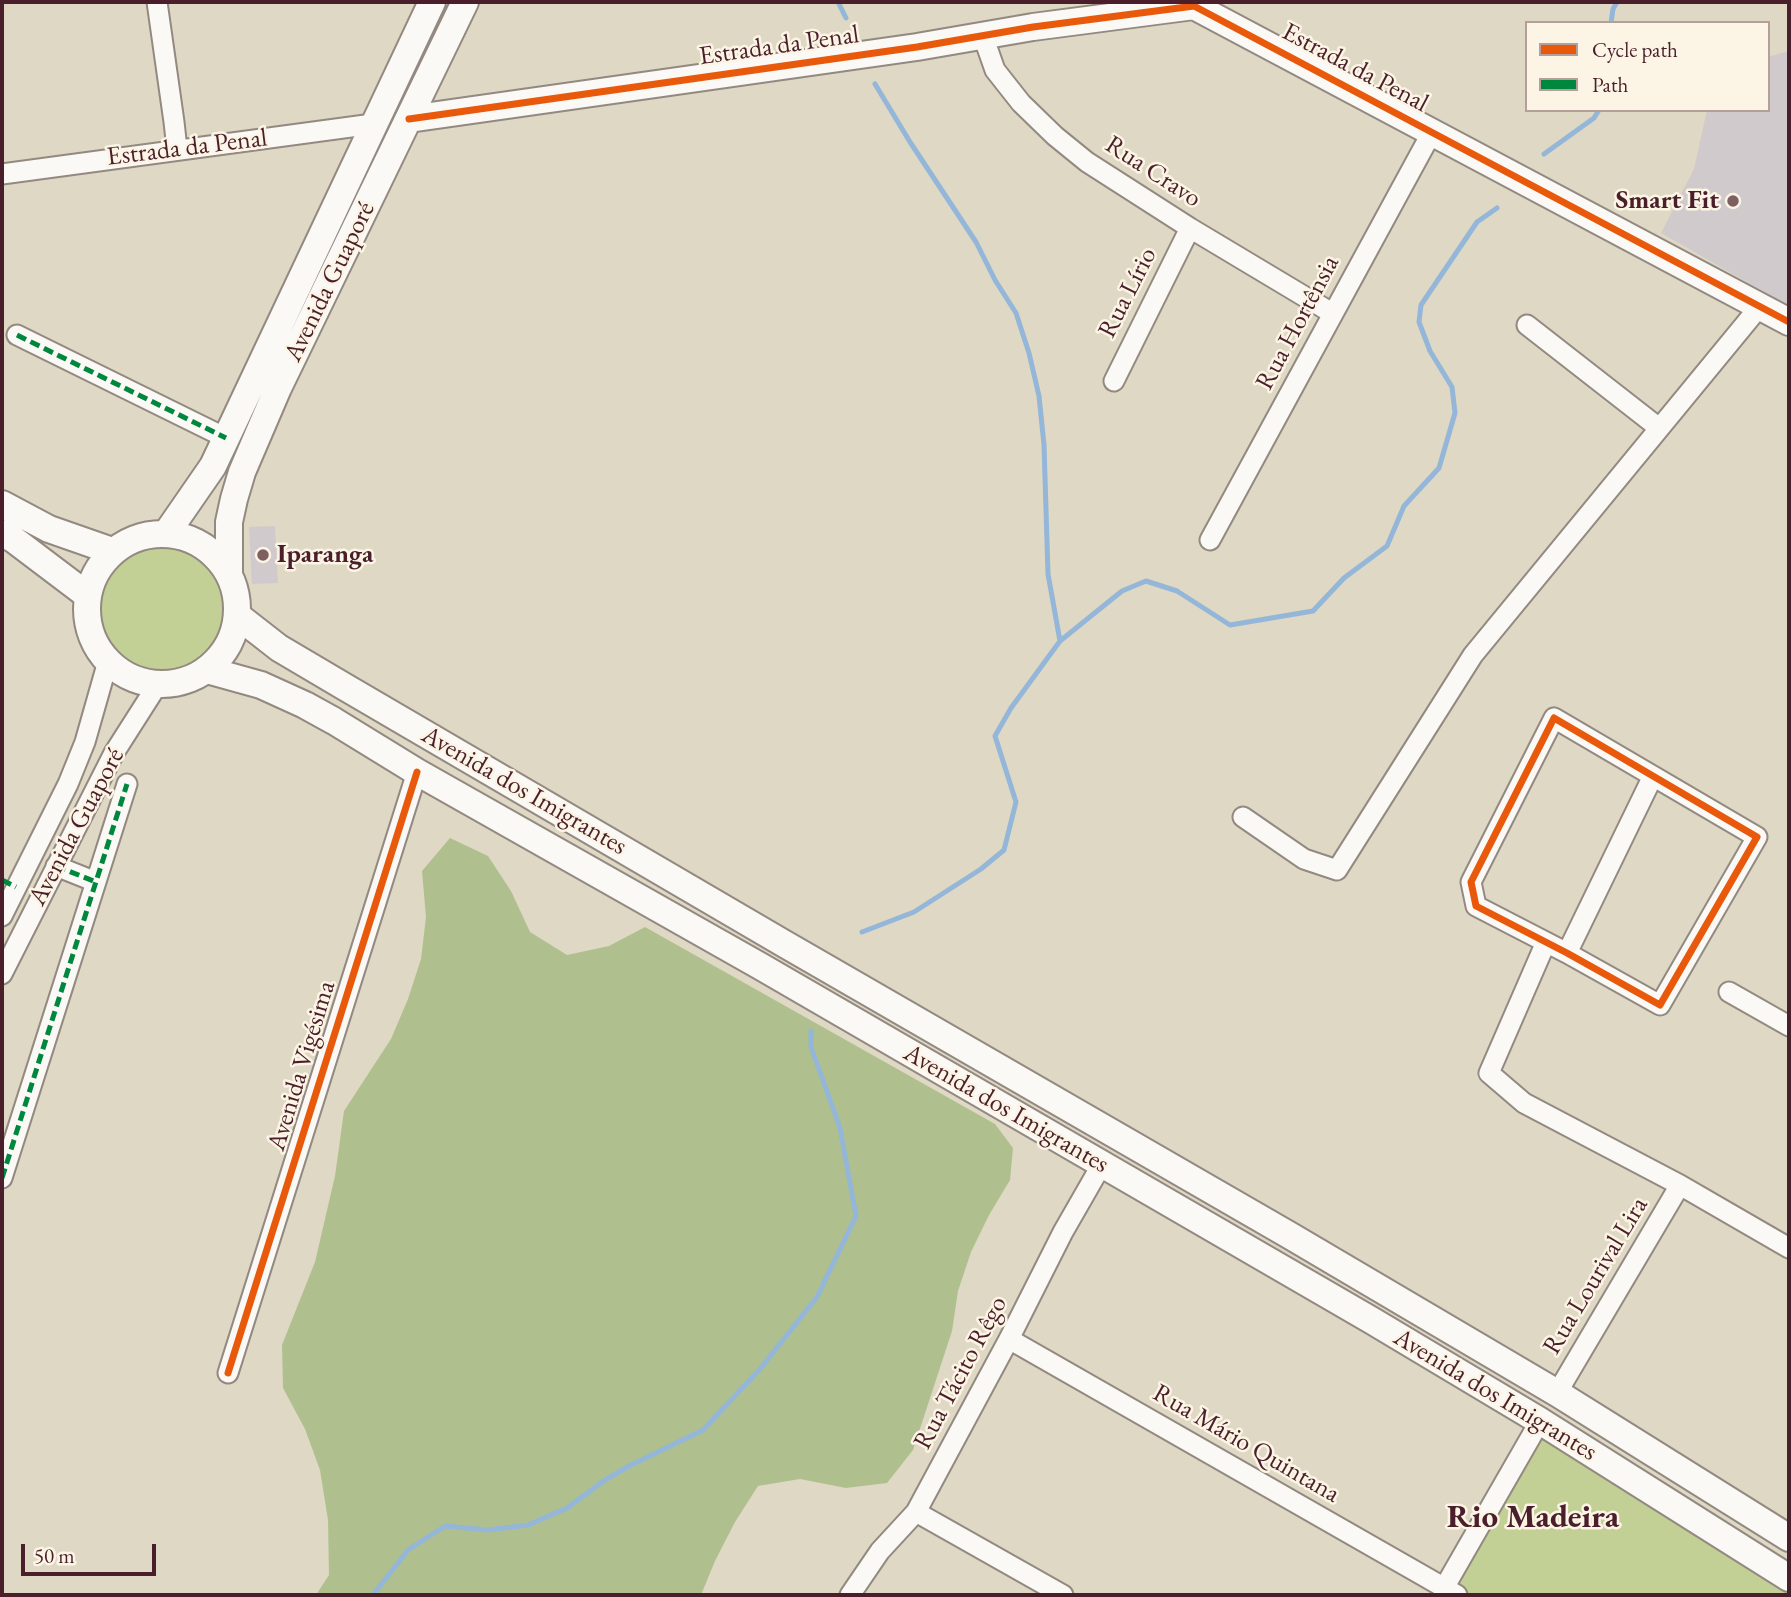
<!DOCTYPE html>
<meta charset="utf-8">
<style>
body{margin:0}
#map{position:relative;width:1791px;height:1597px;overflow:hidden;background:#ded8c4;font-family:"EB Garamond",serif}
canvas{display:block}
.frame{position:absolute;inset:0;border:4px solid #4a1f2b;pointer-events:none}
.legend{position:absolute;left:1525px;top:21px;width:245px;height:91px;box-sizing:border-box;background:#fcf5e5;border:2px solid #b59f9b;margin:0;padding:9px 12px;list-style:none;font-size:21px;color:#4a1f2b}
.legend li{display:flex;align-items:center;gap:14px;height:35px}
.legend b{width:35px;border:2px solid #b59f9b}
.scale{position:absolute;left:21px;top:1544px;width:135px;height:32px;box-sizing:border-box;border:4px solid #4a1f2b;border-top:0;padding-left:9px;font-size:21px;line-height:24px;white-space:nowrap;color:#4a1f2b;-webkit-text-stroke:5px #fcf5e5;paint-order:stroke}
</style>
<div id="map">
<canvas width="1791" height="1597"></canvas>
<div class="frame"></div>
<ul class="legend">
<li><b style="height:9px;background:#e8590c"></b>Cycle path</li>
<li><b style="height:9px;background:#00873e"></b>Path</li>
</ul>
<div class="scale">50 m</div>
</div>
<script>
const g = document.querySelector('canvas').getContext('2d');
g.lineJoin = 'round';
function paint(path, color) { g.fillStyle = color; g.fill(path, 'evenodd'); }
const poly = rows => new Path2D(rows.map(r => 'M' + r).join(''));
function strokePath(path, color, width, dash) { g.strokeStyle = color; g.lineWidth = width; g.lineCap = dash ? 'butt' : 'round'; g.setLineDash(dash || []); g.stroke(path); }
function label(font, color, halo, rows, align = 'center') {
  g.font = font + ' "EB Garamond",serif'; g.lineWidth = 5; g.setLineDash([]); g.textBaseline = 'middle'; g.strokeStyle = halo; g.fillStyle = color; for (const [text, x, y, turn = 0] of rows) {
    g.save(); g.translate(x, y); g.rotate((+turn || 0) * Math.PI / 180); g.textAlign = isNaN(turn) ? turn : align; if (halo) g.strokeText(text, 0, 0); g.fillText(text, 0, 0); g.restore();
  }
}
const green = poly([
 '97 609a66 66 0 1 1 132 0a66 66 0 1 1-132 0Z',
 [1534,1434,1789,1591,1789,1595,1464,1595,1448,1586]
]);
const forest = poly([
 [450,838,488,856,511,891,530,932,567,955,609,946,645,927,995,1124,1013,1148,1010,1180,989,1215,971,1252,958,1291,952,1331,913,1450,887,1483,846,1488,800,1479,758,1486,735,1522,715,1561,701,1595,316,1595,329,1575,328,1520,320,1470,305,1429,283,1388,282,1345,315,1262,335,1176,344,1111,391,1039,408,999,421,959,426,917,422,871]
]);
const stream = poly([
 [838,2,846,18],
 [1611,23,1613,9,1617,2],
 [875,84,910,142,976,242,995,280,1016,313,1029,353,1039,396,1044,445,1048,574,1060,641],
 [1544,154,1594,118,1599,110],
 [862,932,914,912,981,869,1004,850,1016,802,995,736,1011,708,1060,641,1122,591,1146,581,1177,591,1230,625,1313,611,1344,578,1387,546,1404,506,1439,468,1455,413,1452,387,1430,351,1419,322,1421,305,1477,222,1497,208],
 [373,1595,408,1550,445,1526,487,1530,528,1525,567,1508,605,1480,629,1466,703,1430,760,1369,817,1297,856,1216,840,1128,811,1047,811,1031]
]);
const building = poly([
 [1789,51,1789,306,1661,233,1694,169,1707,110,1768,110,1768,57],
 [275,526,278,583,252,584,249,527]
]);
const street = poly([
 [157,2,174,122,177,149],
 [983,36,995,70,1021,103,1055,136,1087,162,1190,228,1332,313],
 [2,174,373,124],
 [1527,325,1659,428],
 [17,335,226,438],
 [1114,381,1190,228],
 [1210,540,1432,132],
 [1554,718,1757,837,1660,1005,1567,953,1476,906,1471,882,1554,718],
 [1243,817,1304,859,1337,870,1473,655,1760,306],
 [56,866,96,882],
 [2,916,68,784,85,742,108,661],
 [1546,942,1489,1073,1524,1103,1680,1185,1789,1248],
 [1567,953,1653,776],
 [2,974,114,753,158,684],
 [1729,992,1789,1026],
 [2,1178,127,784],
 [1009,1339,1457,1595],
 [228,1373,417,772],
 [1557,1393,1680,1185],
 [916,1512,1063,1595],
 [1444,1588,1540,1421],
 [850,1595,880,1551,916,1512,1009,1339,1063,1232,1102,1164]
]);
const secondary = poly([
 [409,119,917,47,1033,27,1194,6,1789,322],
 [2,504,49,529,112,551],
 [2,533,13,539,87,595],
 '87 609a75 75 0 1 1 150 0a75 75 0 1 1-150 0Z',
 [166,534,213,466,432,2],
 [229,573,229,522,234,499,242,472,278,388,465,2],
 [238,616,279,648,345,687,783,943,1289,1235,1557,1393,1789,1538],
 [207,670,261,685,305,705,334,721,417,772,760,966,1371,1320,1540,1421,1789,1578]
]);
const quiet = poly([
 [17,335,226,438],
 [56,866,96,882],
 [2,880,16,887],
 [2,1178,127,784]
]);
const cycleway = poly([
 [409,119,917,47,1033,27,1194,6,1789,322],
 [1554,718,1757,837,1660,1005,1567,953,1476,906,1471,882,1554,718],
 [228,1373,417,772]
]);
const markers = [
 [1733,201,7,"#7e6061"],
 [263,555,7,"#7e6061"]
];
const streetNames = [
 ["Estrada da Penal",779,46,-8],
 ["Estrada da Penal",1355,68,28],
 ["Estrada da Penal",187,148,-7],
 ["Rua Cravo",1153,172,33],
 ["Avenida Guaporé",330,282,-64],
 ["Rua Lírio",1128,293,-63],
 ["Rua Hortênsia",1298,323,-62],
 ["Avenida dos Imigrantes",524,791,30],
 ["Avenida Guaporé",77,827,-62],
 ["Avenida Vigésima",302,1066,-73],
 ["Avenida dos Imigrantes",1006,1109,30],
 ["Rua Lourival Lira",1596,1276,-59],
 ["Rua Tácito Rêgo",961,1373,-62],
 ["Avenida dos Imigrantes",1495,1395,31],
 ["Rua Mário Quintana",1246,1444,30]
];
const poiNames = [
 ["Smart Fit",1719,201],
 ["Iparanga",277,555,"left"]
];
const districtNames = [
 ["Rio Madeira",1533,1518]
];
paint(green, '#c2cf95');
paint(forest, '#afc08e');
strokePath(stream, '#94b6d8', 5);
paint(building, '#d0cacd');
strokePath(street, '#938981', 23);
strokePath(secondary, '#938981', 30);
strokePath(street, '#faf9f6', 19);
strokePath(secondary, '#faf9f6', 26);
strokePath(quiet, '#00873e', 5, [10, 5]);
strokePath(cycleway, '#e8590c', 7);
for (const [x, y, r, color] of markers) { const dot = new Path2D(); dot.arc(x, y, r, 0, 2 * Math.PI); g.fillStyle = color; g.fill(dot); strokePath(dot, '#fcf5e5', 2.5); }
label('26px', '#4a1f2b', '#fcf5e5', streetNames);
label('bold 26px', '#4a1f2b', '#fcf5e5', poiNames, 'right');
label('bold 33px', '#4a1f2b', '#fcf5e5', districtNames);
</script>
